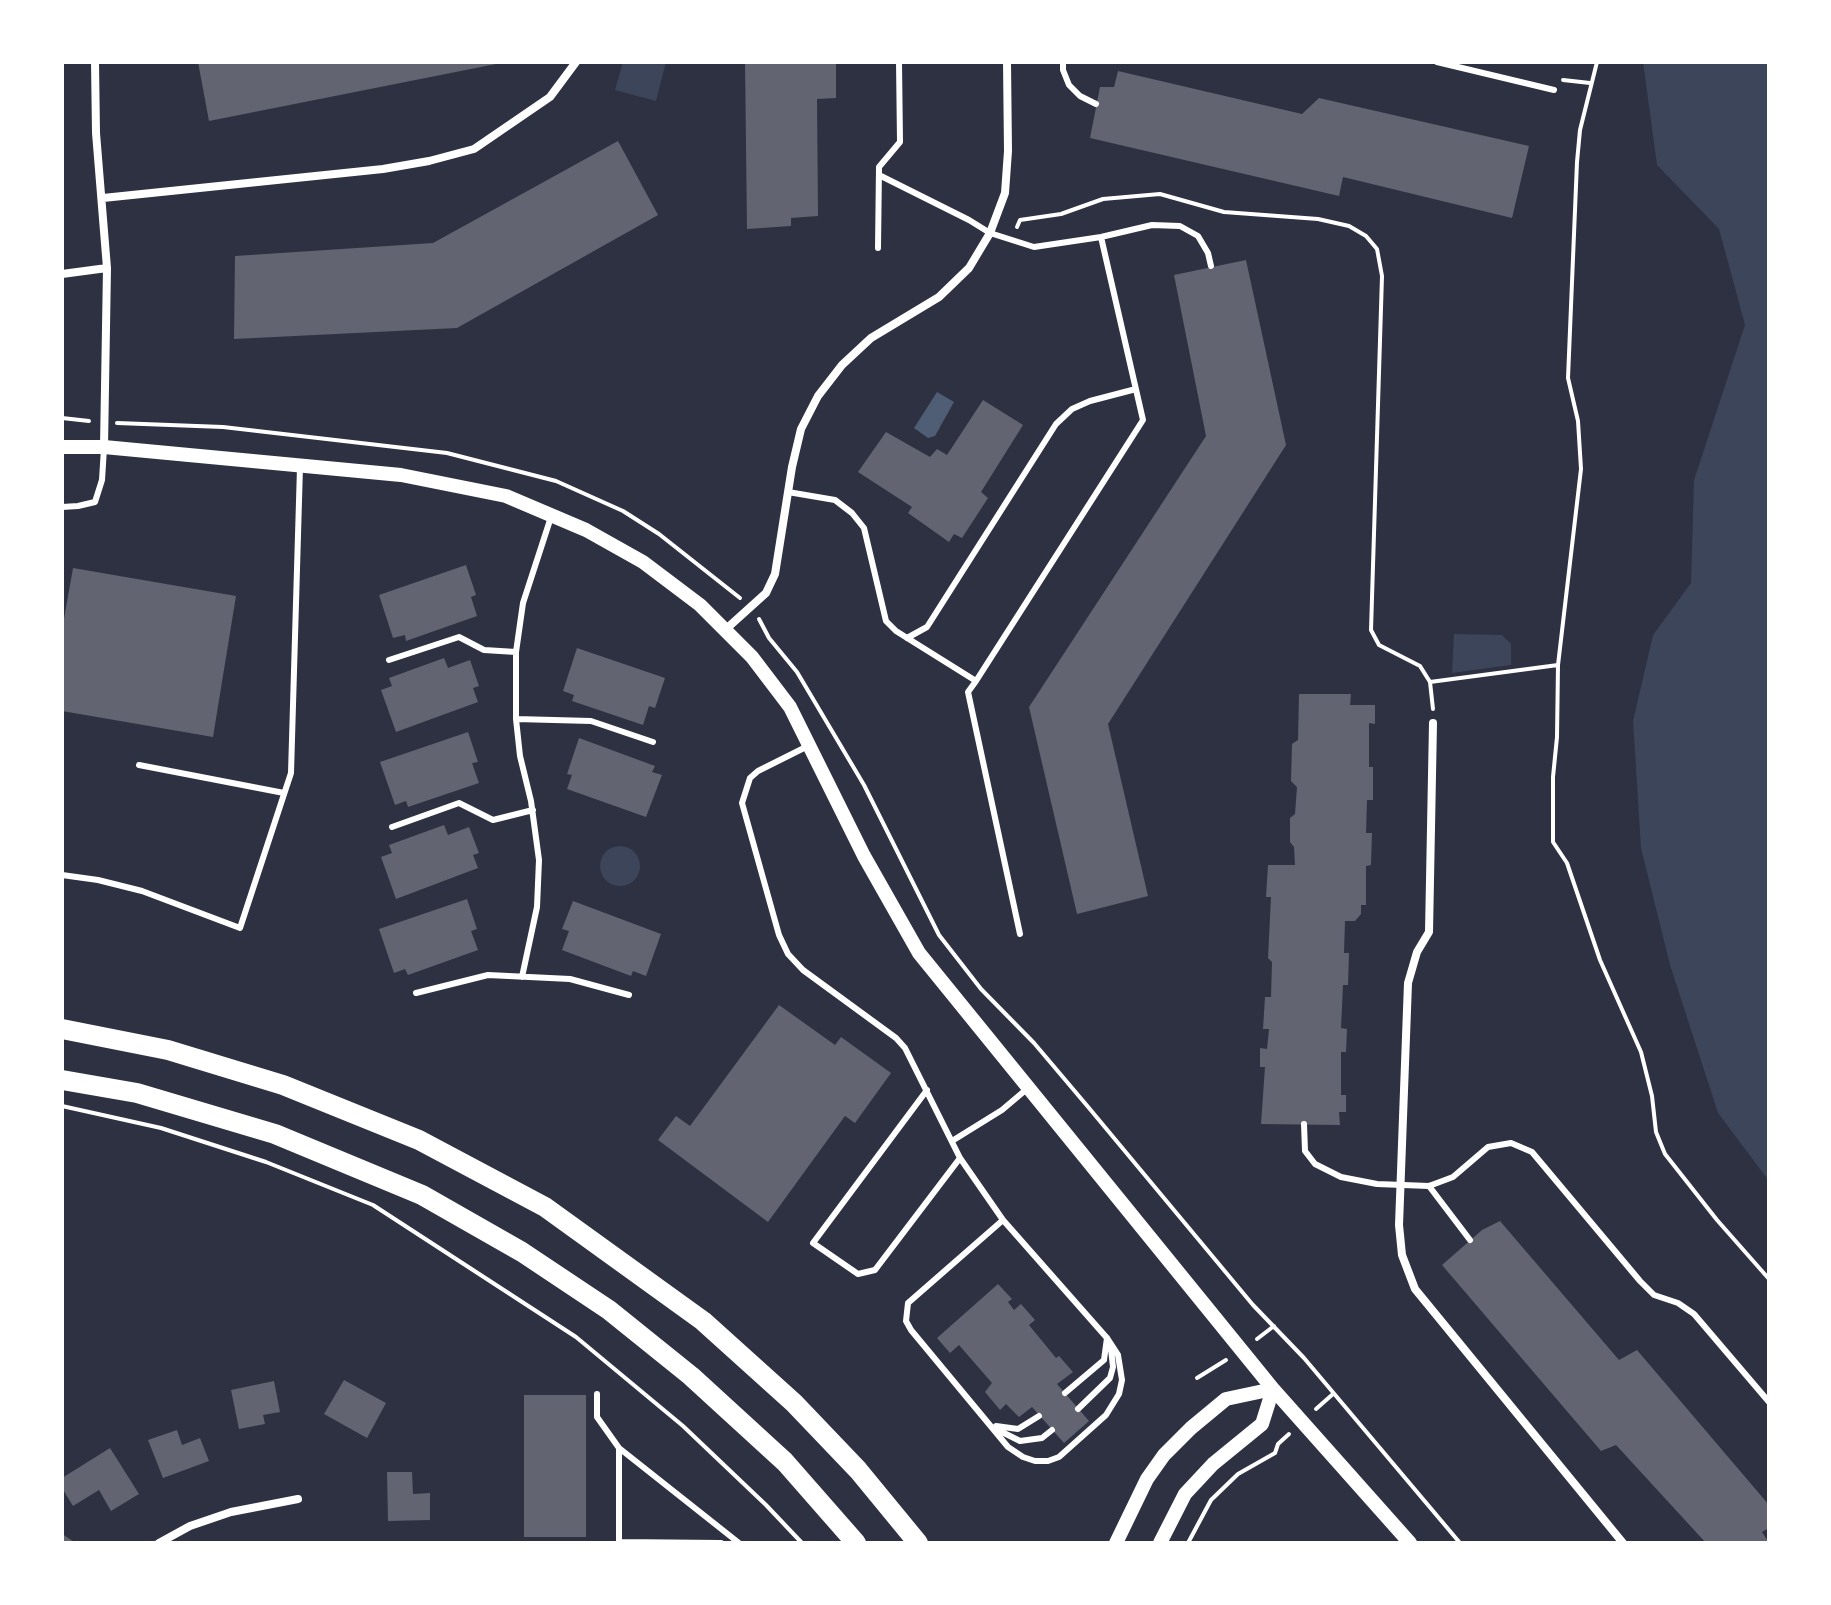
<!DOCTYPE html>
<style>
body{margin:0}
#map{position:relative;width:1831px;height:1605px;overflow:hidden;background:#2d3142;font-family:Figtree,sans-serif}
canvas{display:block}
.frame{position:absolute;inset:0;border:64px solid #fff;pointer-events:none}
</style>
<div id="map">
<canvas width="1831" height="1605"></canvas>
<div class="frame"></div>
</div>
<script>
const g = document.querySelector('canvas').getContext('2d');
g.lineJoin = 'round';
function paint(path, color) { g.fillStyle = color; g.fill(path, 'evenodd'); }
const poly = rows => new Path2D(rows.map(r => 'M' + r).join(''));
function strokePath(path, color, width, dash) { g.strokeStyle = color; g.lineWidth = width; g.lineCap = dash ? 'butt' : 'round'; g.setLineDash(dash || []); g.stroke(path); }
const green = poly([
 [623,62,666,62,656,101,615,90],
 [1643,62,1769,62,1769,1181,1718,1113,1670,965,1641,848,1633,721,1653,635,1691,583,1694,480,1745,325,1719,229,1657,165],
 [1454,634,1502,635,1511,644,1511,665,1452,673],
 '600 866a20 20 0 1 1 40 0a20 20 0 1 1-40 0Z'
]);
const water = poly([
 [937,392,954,402,935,436,928,438,914,428]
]);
const building = poly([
 [198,62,500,62,501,63,209,121],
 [745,62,836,62,836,98,817,99,818,216,791,218,791,226,747,229],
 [1118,71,1302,114,1319,98,1529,146,1512,218,1343,177,1339,196,1090,138,1100,87,1114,87],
 [618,141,658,215,457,328,234,339,235,256,433,243],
 [1246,260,1286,445,1108,724,1148,896,1077,914,1029,707,1206,436,1174,275],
 [983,400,1023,425,981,492,988,498,962,538,954,534,949,542,908,513,912,507,858,472,886,432,930,457,937,449,947,455],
 [466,565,476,595,471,597,477,616,406,641,405,635,393,638,379,595],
 [73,568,236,596,213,737,62,711,62,619,64,619],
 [577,648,665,678,655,708,649,706,643,725,572,701,574,695,563,691],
 [444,658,448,668,470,660,479,686,473,688,478,702,396,732,381,690,392,686,389,678],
 [1299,694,1351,694,1350,705,1375,705,1375,724,1369,723,1369,767,1373,767,1373,800,1367,800,1366,833,1372,833,1371,865,1366,866,1366,905,1361,905,1361,914,1355,921,1345,921,1344,953,1349,953,1348,985,1343,985,1341,1028,1347,1029,1346,1052,1341,1052,1341,1095,1346,1095,1346,1112,1339,1112,1340,1125,1261,1124,1265,1067,1260,1067,1260,1048,1267,1049,1269,1029,1263,1029,1265,997,1271,997,1272,962,1268,958,1271,897,1266,897,1268,865,1295,865,1294,847,1290,842,1290,818,1295,814,1297,787,1291,781,1292,744,1298,740],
 [468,732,478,762,472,763,479,783,408,807,406,801,395,805,380,762],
 [579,738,655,766,652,772,662,775,646,817,567,789,572,775,567,774],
 [444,825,448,835,469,827,479,853,473,855,478,868,396,899,381,857,392,853,389,845],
 [467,899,477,929,471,931,478,950,408,975,405,969,394,973,379,929],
 [573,901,661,934,646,976,633,971,631,976,562,950,569,931,562,929],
 [779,1005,835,1045,841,1037,891,1073,855,1123,845,1116,768,1222,658,1140,676,1116,690,1126],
 [1500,1221,1619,1360,1637,1350,1769,1505,1769,1528,1762,1532,1769,1543,1706,1543,1616,1445,1601,1451,1442,1265,1482,1230],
 [998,1284,1012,1299,1008,1302,1014,1310,1021,1304,1035,1320,1029,1325,1056,1358,1059,1356,1073,1372,1057,1384,1089,1421,1064,1443,1032,1407,1019,1417,1006,1404,1000,1410,985,1392,992,1383,959,1345,950,1353,937,1338],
 [344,1380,386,1403,367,1438,324,1414],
 [274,1381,280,1412,263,1415,265,1424,239,1429,231,1390],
 [524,1395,586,1395,586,1537,524,1537],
 [177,1430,182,1445,200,1438,209,1461,163,1478,148,1440],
 [110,1448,139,1494,111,1511,99,1490,73,1506,62,1488,62,1478],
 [387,1472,412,1472,413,1494,430,1493,430,1520,388,1521],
 [62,1534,76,1543,62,1543]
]);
const path = poly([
 [1597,62,1580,130,1577,162,1568,378,1578,421,1581,469,1558,665,1557,737,1553,777,1553,842,1567,863,1600,960,1641,1052,1652,1096,1656,1132,1665,1154,1717,1220,1769,1279],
 [1563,80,1590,83],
 [1017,227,1020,220,1061,214,1103,199,1160,194,1224,212,1318,219,1349,226,1366,236,1377,249,1382,276,1371,630,1379,645,1420,666,1430,682,1433,709],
 [62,418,89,421],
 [117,423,223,427,447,453,556,481,623,511,659,534,740,598],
 [759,619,769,638,797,672,864,785,939,935,981,989,1034,1043,1089,1108,1253,1305,1304,1358,1460,1543],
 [1430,682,1558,665],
 [62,1106,161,1128,266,1162,373,1205,576,1337,683,1426,766,1505,802,1543],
 [1257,1339,1274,1326],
 [1197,1378,1226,1360],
 [1316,1409,1333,1394],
 [1188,1543,1211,1500,1238,1474,1275,1453,1278,1444,1289,1434]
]);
const service = poly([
 [1063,62,1063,70,1069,85,1080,96,1096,104],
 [1437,62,1554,90],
 [879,175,969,220,990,233,1034,247,1101,237,1152,225,1180,226,1198,236,1208,253,1211,266],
 [878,248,879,167,900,142,899,62],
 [788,492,835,500,852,513,864,528,886,621,896,631,976,681,1143,420,1101,237],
 [62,507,78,506,95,502,102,480,104,448],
 [907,638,927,627,1056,424,1072,409,1090,401,1136,389],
 [389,660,459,637,484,650,516,652],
 [976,681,968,692,1020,934],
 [516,719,591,721,653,742],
 [810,745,758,771,750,778,742,803,779,935,788,954,803,970,896,1038,905,1048,960,1158,1003,1220,1107,1338,1118,1355,1122,1380,1119,1394,1106,1415,1059,1457,1048,1461,1035,1461,1023,1457,1008,1447,911,1330,906,1321,908,1303,1003,1220],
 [139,765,284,793],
 [392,827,459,803,493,820,533,810],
 [62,875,98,880,142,891,240,928,291,773,300,467],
 [522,977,537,907,539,860,531,801,520,756,516,719,516,652,523,603,551,517],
 [416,993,488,975,570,979,629,995],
 [927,1090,813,1243,858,1274,875,1270,960,1158],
 [1304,1124,1305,1151,1315,1164,1341,1177,1377,1184,1429,1186,1453,1177,1488,1147,1511,1143,1532,1152,1640,1281,1654,1295,1678,1303,1694,1314,1769,1402],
 [952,1141,1002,1110,1028,1088],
 [1429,1186,1470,1240],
 [1065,1393,1104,1360,1107,1338],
 [597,1394,597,1417,619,1448],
 [1078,1409,1110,1378,1113,1367,1111,1349],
 [996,1426,1018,1429,1039,1416],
 [994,1428,1020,1441,1042,1438,1052,1430],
 [721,1543,619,1542,619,1448,739,1543]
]);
const minor = poly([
 [95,62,96,133,107,268,104,447],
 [103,198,383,169,429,161,474,149,550,97,576,62],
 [62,274,107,268],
 [725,630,766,593,775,574,792,467,801,429,818,396,842,365,871,338,939,297,969,268,990,233,1005,193,1008,151,1007,62],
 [1433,723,1429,932,1417,952,1408,983,1399,1225,1402,1255,1415,1289,1623,1543],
 [159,1543,190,1526,231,1512,298,1499]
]);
const tertiary = poly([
 [62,447,104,447,401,475,506,496,586,530,643,562,700,605,752,657,790,707,864,856,919,953,1273,1389,1410,1543],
 [1116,1543,1147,1479,1164,1455,1191,1428,1226,1399,1273,1389],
 [1160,1543,1185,1494,1213,1464,1262,1424,1273,1389]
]);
const primary = poly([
 [62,1029,168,1050,283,1085,419,1140,545,1207,703,1321,794,1403,858,1470,918,1543],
 [62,1080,137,1093,275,1134,422,1195,522,1252,609,1310,691,1376,785,1462,856,1543]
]);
paint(green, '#3c4559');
paint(water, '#4f5d75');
paint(building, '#626471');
strokePath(path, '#fff', 4);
strokePath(service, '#fff', 6);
strokePath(minor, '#fff', 8);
strokePath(tertiary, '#fff', 14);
strokePath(primary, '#fff', 20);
</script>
